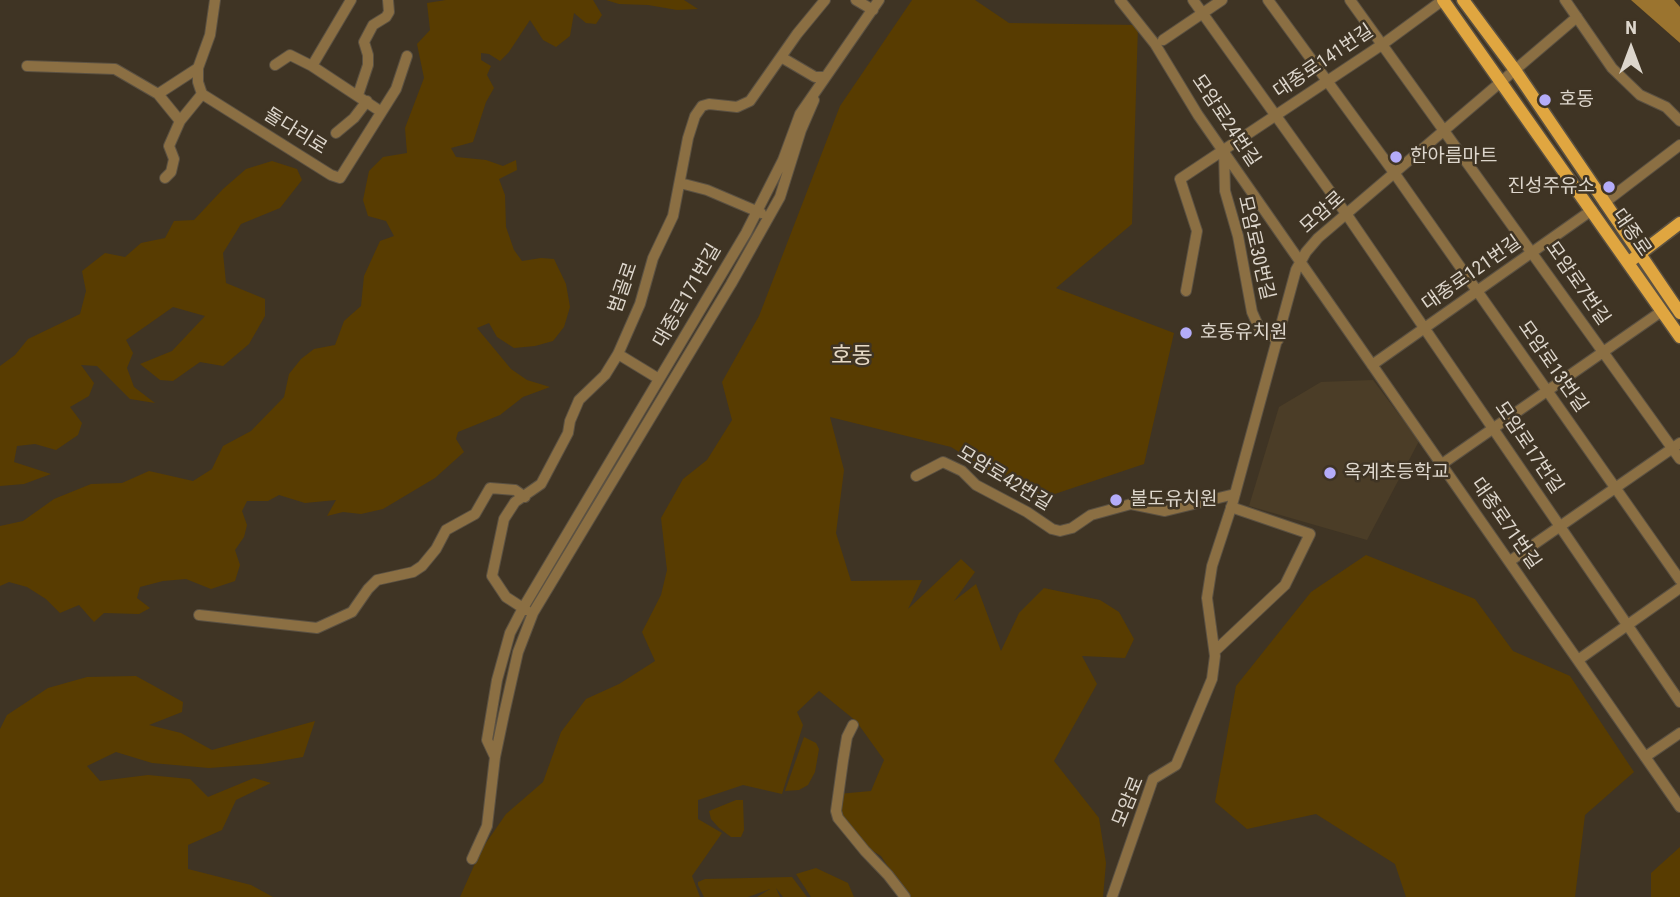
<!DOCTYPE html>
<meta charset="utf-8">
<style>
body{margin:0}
#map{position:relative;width:1680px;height:897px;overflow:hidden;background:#3f3424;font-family:"Roboto Condensed",sans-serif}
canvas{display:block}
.north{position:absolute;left:1596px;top:14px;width:70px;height:70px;-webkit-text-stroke:5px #3f3424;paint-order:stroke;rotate:0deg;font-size:19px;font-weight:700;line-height:28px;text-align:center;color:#ddd6cc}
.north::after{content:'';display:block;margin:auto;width:24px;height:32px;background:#ddd6cc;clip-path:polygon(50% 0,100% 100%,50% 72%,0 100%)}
</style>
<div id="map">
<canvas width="1680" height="897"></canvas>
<div class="north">N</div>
</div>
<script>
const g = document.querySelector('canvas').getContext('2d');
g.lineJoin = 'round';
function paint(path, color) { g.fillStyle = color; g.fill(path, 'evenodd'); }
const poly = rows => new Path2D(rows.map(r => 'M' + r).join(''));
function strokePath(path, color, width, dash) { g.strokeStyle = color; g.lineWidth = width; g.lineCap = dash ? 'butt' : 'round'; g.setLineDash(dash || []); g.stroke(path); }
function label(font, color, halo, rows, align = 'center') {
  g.font = font + ' "Roboto Condensed","Noto Sans KR",sans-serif'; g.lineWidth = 5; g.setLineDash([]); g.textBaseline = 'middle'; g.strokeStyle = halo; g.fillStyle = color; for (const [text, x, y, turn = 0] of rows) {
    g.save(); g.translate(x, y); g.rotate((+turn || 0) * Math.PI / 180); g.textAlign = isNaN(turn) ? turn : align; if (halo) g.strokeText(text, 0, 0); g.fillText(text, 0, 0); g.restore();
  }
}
const built = poly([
 [1373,380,1419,441,1367,540,1249,506,1279,407,1321,382]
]);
const green = poly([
 [446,0,593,0,602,15,596,24,586,23,574,13,570,36,556,47,543,40,530,20,509,52,500,61,489,54,481,53,481,60,491,66,487,75,494,88,486,102,473,142,451,148,456,157,486,160,503,166,516,160,517,170,499,179,505,195,506,227,514,250,522,261,541,258,554,259,566,284,570,307,564,327,553,341,535,346,514,348,497,337,489,323,477,328,511,369,527,380,550,387,523,397,500,415,458,432,456,439,464,452,435,478,383,509,361,514,343,512,327,516,336,500,305,503,279,495,268,501,247,501,242,511,247,525,244,537,235,550,240,565,235,581,211,589,186,579,163,581,140,587,137,598,150,608,139,614,104,613,94,622,79,605,60,613,46,599,27,587,9,582,0,586,0,526,23,521,54,499,91,484,122,483,149,471,193,481,212,469,223,446,251,431,284,397,289,374,301,359,314,349,335,345,344,321,361,306,364,276,380,241,394,236,386,221,368,216,363,200,369,171,383,157,407,153,405,128,424,78,417,44,430,30,427,3],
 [606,0,684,0,698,9,677,10,648,5,619,4],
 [912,0,975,0,1009,23,1138,25,1132,224,1056,288,1174,333,1144,464,1037,500,951,447,830,417,844,470,836,533,851,581,922,580,908,609,961,559,975,572,954,601,976,584,1001,651,1019,613,1044,588,1100,600,1119,612,1134,639,1125,658,1082,656,1097,684,1054,761,1099,818,1106,863,1103,897,908,897,881,856,842,832,838,794,871,791,884,760,856,721,819,691,797,712,803,725,782,794,743,785,698,800,698,819,722,833,692,876,700,897,460,897,481,850,506,814,543,782,561,732,586,699,619,684,655,661,642,632,661,595,667,570,661,518,683,479,707,460,732,420,722,382,759,316,840,106],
 [272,161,297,169,302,180,280,208,241,224,223,253,226,283,265,299,265,316,249,344,223,366,200,362,173,381,160,380,140,364,172,351,205,316,173,307,126,340,133,353,127,368,134,387,155,403,130,399,97,366,81,365,94,383,89,396,70,407,82,423,78,435,56,450,35,444,17,446,14,462,51,474,24,484,0,486,0,366,15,355,28,339,80,314,86,291,82,271,105,253,125,257,141,243,165,238,174,221,194,220,223,189,246,169],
 [1366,555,1475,599,1513,651,1570,676,1634,772,1585,815,1575,897,1406,897,1395,864,1316,814,1247,829,1215,802,1236,686,1311,592],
 [136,676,183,702,182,712,149,725,181,733,212,750,315,721,303,757,262,764,209,768,152,763,116,752,87,766,100,781,148,775,190,779,208,797,254,778,271,783,236,800,222,830,188,845,188,869,251,885,273,897,0,897,0,729,7,715,48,688,87,677],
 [804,737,816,743,819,749,815,772,808,785,799,790,785,791],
 [736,800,743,800,744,830,741,837,731,837,719,828,711,819,709,811],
 [1680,847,1680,897,1651,897,1651,873],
 [816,868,848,883,854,897,811,897,796,874],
 [792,877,807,897,783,897,776,888,780,897,757,897,770,889,748,897,704,897,698,885,698,882,705,879]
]);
const water = poly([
 [1631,0,1674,0,1680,7,1680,43]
]);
const minor = poly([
 [825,0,797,34,750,101,737,107,709,104,702,106,695,116,688,138,673,216,653,258,640,304,618,354,605,375,579,400,570,421,568,433,541,484,515,502,504,519,492,576,506,597,523,608,746,233,783,160,800,114,879,0],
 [856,0,873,10],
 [1120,0,1155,44,1198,115,1680,807],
 [1193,0,1347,215,1680,702],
 [1268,0,1395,174,1680,580],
 [1350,0,1680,459],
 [1565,0,1612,68,1640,95,1666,107,1680,121],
 [1163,40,1222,0],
 [781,57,815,77,825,77],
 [275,65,290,55,312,66,380,111],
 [27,66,115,69,158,94,180,121],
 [312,66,351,0],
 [158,94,198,68],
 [202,94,331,175,340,178,396,89,407,56],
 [202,94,198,82,198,68,210,35,215,0],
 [358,95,368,65,368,55,364,42,373,25,386,17,389,12,388,0],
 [336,133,354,118,367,101],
 [1224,151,1225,191,1238,236,1252,312,1260,330,1278,340],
 [165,178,171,172,174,159,169,146,180,121,202,94],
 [680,183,707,190,761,213],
 [1604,203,1680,145],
 [1186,291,1197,231,1180,179,1383,44,1443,0],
 [618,354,659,379],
 [1372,365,1592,210],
 [1442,464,1662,311],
 [916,476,943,462,962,471,976,485,1027,512,1052,529,1060,531,1072,528,1091,515,1131,504,1165,511,1235,494],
 [1510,561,1680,443],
 [199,615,317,628,352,612,368,589,377,580,413,572,422,566,436,549,446,530,475,514,490,488,515,490,525,497],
 [1215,651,1285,585,1310,534,1231,507],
 [1578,660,1680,588],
 [853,725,847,737,843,761,836,811,838,818,865,851,888,875,905,897],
 [495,757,487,740,497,680,510,633,523,608,526,610],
 [1645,757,1680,733],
 [472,859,487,826,495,757,504,714,518,652,533,613,731,284,780,197,801,130,814,100],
 [1112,897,1153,779,1176,765,1212,679,1215,656,1207,598,1212,566,1232,505,1296,270,1306,252,1318,238,1577,17]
]);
const major = poly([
 [1443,0,1680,337],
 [1463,0,1515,70,1680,313],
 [1633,259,1680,223]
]);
const markers = [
 [1545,100,7,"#b4acf9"],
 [1396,157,7,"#b4acf9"],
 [1609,187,7,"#b4acf9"],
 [1186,333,7,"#b4acf9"],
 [1330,473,7,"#b4acf9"],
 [1116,500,7,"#b4acf9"]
];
const streetNames = [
 ["대종로141번길",1324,62,-34],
 ["모암로24번길",1225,121,56],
 ["돌다리로",295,132,32],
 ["모암로",1323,213,-42],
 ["대종로",1631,233,55],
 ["모암로30번길",1255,248,77],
 ["대종로121번길",1472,274,-35],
 ["모암로7번길",1577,284,55],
 ["범골로",624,288,-71],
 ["대종로171번길",688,296,-60],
 ["모암로13번길",1552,367,55],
 ["모암로17번길",1528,448,56],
 ["모암로42번길",1004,479,31],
 ["대종로71번길",1505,524,55],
 ["모암로",1129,802,-68]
];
const poiNames = [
 ["호동",1559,100],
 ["한아름마트",1410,157],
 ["진성주유소",1595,187,"right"],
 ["호동유치원",1200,333],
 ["옥계초등학교",1344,473],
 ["불도유치원",1130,500]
];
const quarterNames = [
 ["호동",852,357]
];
paint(built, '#4b3d27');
paint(green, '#583c01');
paint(water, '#9b742f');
strokePath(minor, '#5b5142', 12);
strokePath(major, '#5b5142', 15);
strokePath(minor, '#8b6f43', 10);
strokePath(major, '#e0a640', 12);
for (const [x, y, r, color] of markers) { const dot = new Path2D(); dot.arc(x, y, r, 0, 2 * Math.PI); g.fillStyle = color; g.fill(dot); strokePath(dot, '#3f3424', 2.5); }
label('19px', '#ddd6cc', '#3f3424', streetNames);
label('19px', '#ddd6cc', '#3f3424', poiNames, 'left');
label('23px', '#e7dac6', '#3f3424', quarterNames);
</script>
